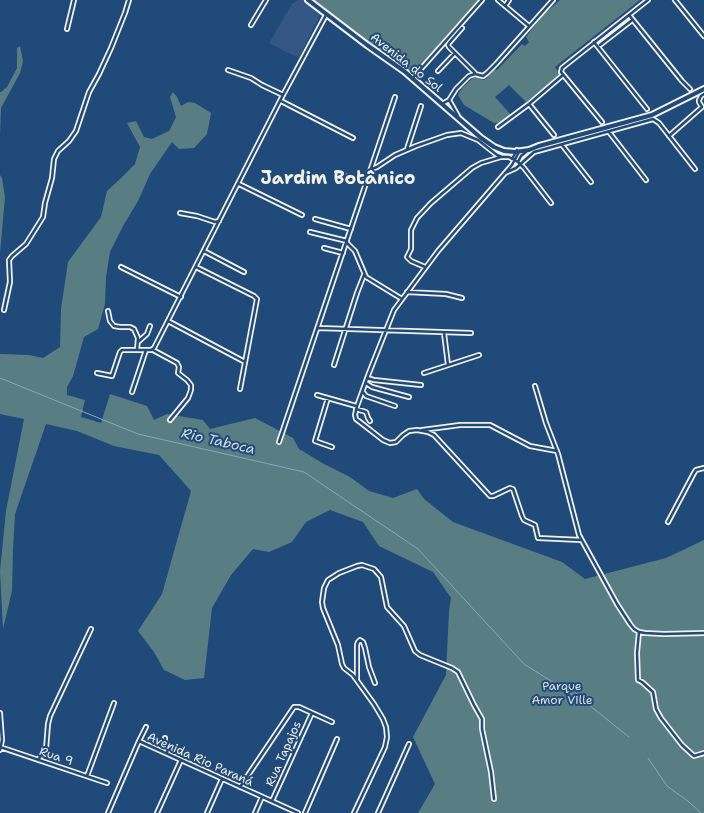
<!DOCTYPE html>
<meta charset="utf-8">
<style>
body{margin:0}
canvas{display:block;background:#1f4a7a}
</style>
<canvas width="704" height="813"></canvas>
<script>
const g = document.querySelector('canvas').getContext('2d');
g.lineJoin = 'round';
function paint(path, color) { g.fillStyle = color; g.fill(path, 'evenodd'); }
const poly = rows => new Path2D(rows.map(r => 'M' + r).join(''));
function strokePath(path, color, width, dash) { g.strokeStyle = color; g.lineWidth = width; g.lineCap = dash ? 'butt' : 'round'; g.setLineDash(dash || []); g.stroke(path); }
function label(font, color, halo, rows, align = 'center') {
  g.font = font + ' "Shantell Sans",sans-serif'; g.lineWidth = 4; g.setLineDash([]); g.textBaseline = 'middle'; g.strokeStyle = halo; g.fillStyle = color; for (const [text, x, y, turn = 0] of rows) {
    g.save(); g.translate(x, y); g.rotate((+turn || 0) * Math.PI / 180); g.textAlign = isNaN(turn) ? turn : align; if (halo) g.strokeText(text, 0, 0); g.fillText(text, 0, 0); g.restore();
  }
}
const built = poly([
 [298,0,303,0,321,13,299,57,292,55,269,43,292,4,296,2]
]);
const green = poly([
 [311,0,479,0,410,77],
 [560,0,640,0,555,67,560,75,526,102,509,85,495,97,511,115,501,123,494,123,464,105,458,95,462,88,473,78,477,77,483,80,487,78,494,69,497,70,522,44,525,46,529,42,526,37,543,15],
 [20,46,23,61,20,73,1,108,0,135,0,92,1,92,7,87,17,68,17,48],
 [173,92,177,97,181,106,188,102,195,103,211,113,207,134,194,148,179,149,172,142,150,174,138,201,123,226,110,252,106,277,105,304,98,329,84,337,73,376,67,387,67,395,85,400,81,417,101,423,110,394,147,406,154,420,167,414,203,420,210,429,255,418,293,438,299,449,324,464,350,477,369,491,393,498,417,489,424,499,453,522,562,562,585,579,666,558,704,540,704,813,418,813,435,784,413,737,446,675,449,611,451,598,433,572,379,546,363,522,330,510,306,522,292,542,269,552,253,549,231,575,212,608,204,678,185,680,164,670,154,652,138,631,162,594,191,491,159,455,114,446,77,431,46,424,15,514,13,549,12,591,3,629,0,571,6,511,24,419,0,414,0,354,29,355,43,358,60,347,61,309,68,262,101,217,107,191,120,179,135,164,140,147,127,123,136,121,144,137,152,139,169,131,176,117,170,97],
 [0,175,2,178,5,197,0,253]
]);
const stream = poly([
 [0,378,138,434,304,472,418,549,524,664,589,705,629,737],
 [648,758,667,786,689,802,701,813]
]);
const street = poly([
 [498,0,529,26],
 [675,0,704,36],
 [505,6,509,0],
 [629,15,682,81,690,89],
 [251,25,266,0],
 [462,28,449,43,448,45,449,47,475,73],
 [67,29,74,0],
 [594,42,647,109],
 [600,45,631,21],
 [228,70,251,78,262,85,283,95],
 [438,71,455,53],
 [412,79,482,0],
 [449,100,458,116],
 [281,101,353,138],
 [442,104,449,100,456,89,469,76,475,74,483,76,487,73,496,64,553,0],
 [529,104,554,135],
 [602,122,561,72,562,68,648,0],
 [498,127,529,104,563,75],
 [609,132,646,180],
 [669,136,702,107,699,102,699,100,701,96,704,94],
 [562,145,591,182],
 [407,149,421,106],
 [519,152,512,165,438,251,394,310,369,373,357,406,355,415,356,419,360,422,383,440,390,443,396,442,403,435,409,431,417,430,428,432,434,435,490,496,493,496,510,488,513,489,522,516,524,520,535,525,538,538,581,540],
 [512,159,517,150],
 [518,162,521,156,526,152],
 [372,169,377,167,395,155,416,146,447,135,461,133,478,140,497,155,502,157,509,157,518,162,524,168,551,203],
 [505,173,516,168,534,152,653,119,659,123,695,169],
 [336,174,367,182],
 [239,184,302,215],
 [180,213,197,216,215,222,219,221],
 [315,219,351,229],
 [310,232,347,241],
 [347,243,355,251,366,277,402,299],
 [324,248,343,253],
 [204,251,244,272],
 [121,267,181,297],
 [196,267,254,296,257,299,240,389],
 [425,267,411,261,407,257,411,249,411,230,417,218,431,203,472,168,481,163,501,157],
 [407,292,446,294,462,298],
 [4,310,10,282,9,260,12,256,26,244,43,217,45,203,52,178,54,159,58,151,69,141,76,131,89,92,99,74,111,48,125,13,129,0],
 [108,311,110,321,114,326,120,327,130,327,134,329,138,338,137,350],
 [168,321,245,362],
 [318,328,471,333],
 [444,333,448,365],
 [138,342,147,334,150,326],
 [153,350,177,363,179,367,178,373,187,380,191,385,191,390,188,398,170,420],
 [334,365,357,293,364,275],
 [97,373,112,376,120,352,122,350,151,350,154,348,283,95,326,15],
 [424,373,479,355],
 [367,378,374,380,421,385],
 [366,383,372,387,409,397],
 [535,386,546,423,558,454,579,535,617,604,630,624,634,629,639,632,645,633,664,634,704,633],
 [132,392,146,350],
 [363,392,366,396,395,406],
 [317,395,356,406],
 [328,398,315,441,332,447],
 [356,409,366,412,368,418,370,421],
 [422,430,460,425,490,425,530,446,557,451],
 [279,442,395,97],
 [668,522,694,473,696,470,704,468],
 [639,632,637,653,638,680,642,682,653,692,656,709,661,718,682,745,694,756,704,753],
 [357,679,357,645,358,642,360,640,363,642,365,648,369,667,375,683],
 [0,713,2,740,0,750],
 [165,738,165,743,168,749,167,753],
 [139,741,146,727],
 [0,747,107,783],
 [38,760,46,749,48,724,50,716,91,629],
 [87,776,114,703],
 [240,787,294,707,299,707,332,722],
 [272,801,312,713],
 [108,813,139,741,298,813],
 [157,813,181,760],
 [207,813,222,779],
 [255,813,262,797],
 [305,813,337,739],
 [354,813,385,747,387,737,386,727,383,719,374,704,353,675,344,668,342,664,338,645,323,608,322,602,324,588,328,580,339,573,357,566,362,565,374,569,381,577,387,607,404,626,415,651,420,655,452,668,458,672,474,705,482,719,482,729,491,772,494,799],
 [378,813,409,744]
]);
const secondary = poly([
 [308,0,367,45,404,71,481,138,494,147,504,151,515,152,529,150,539,146],
 [539,146,652,115,704,89]
]);
const streetNames = [
 ["Avenida do Sol",406,63,38],
 ["Rua Tapajos",284,754,-66],
 ["Rua 9",56,757,18],
 ["Avenida Rio Paraná",200,760,24]
];
const parkNames = [
 ["Parque",562,687],
 ["Amor Ville",562,701]
];
const waterNames = [
 ["Rio Taboca",218,442,13]
];
const districtNames = [
 ["Jardim Botânico",338,179]
];
paint(built, '#355786');
paint(green, '#587e83');
strokePath(stream, '#89a8bb', 1);
strokePath(street, '#f4f1e8', 6);
strokePath(secondary, '#f4f1e8', 8);
strokePath(street, '#1f4a7a', 2.5);
strokePath(secondary, '#1f4a7a', 4);
label('12px', '#f4f1e8', '#1f4a7a', streetNames);
label('12px', '#dde0d9', '#1f4a7a', parkNames);
label('italic 14px', '#d9dfdd', '#1f4a7a', waterNames);
label('bold 18px', '#f4f1e8', '#1f4a7a', districtNames);
</script>
